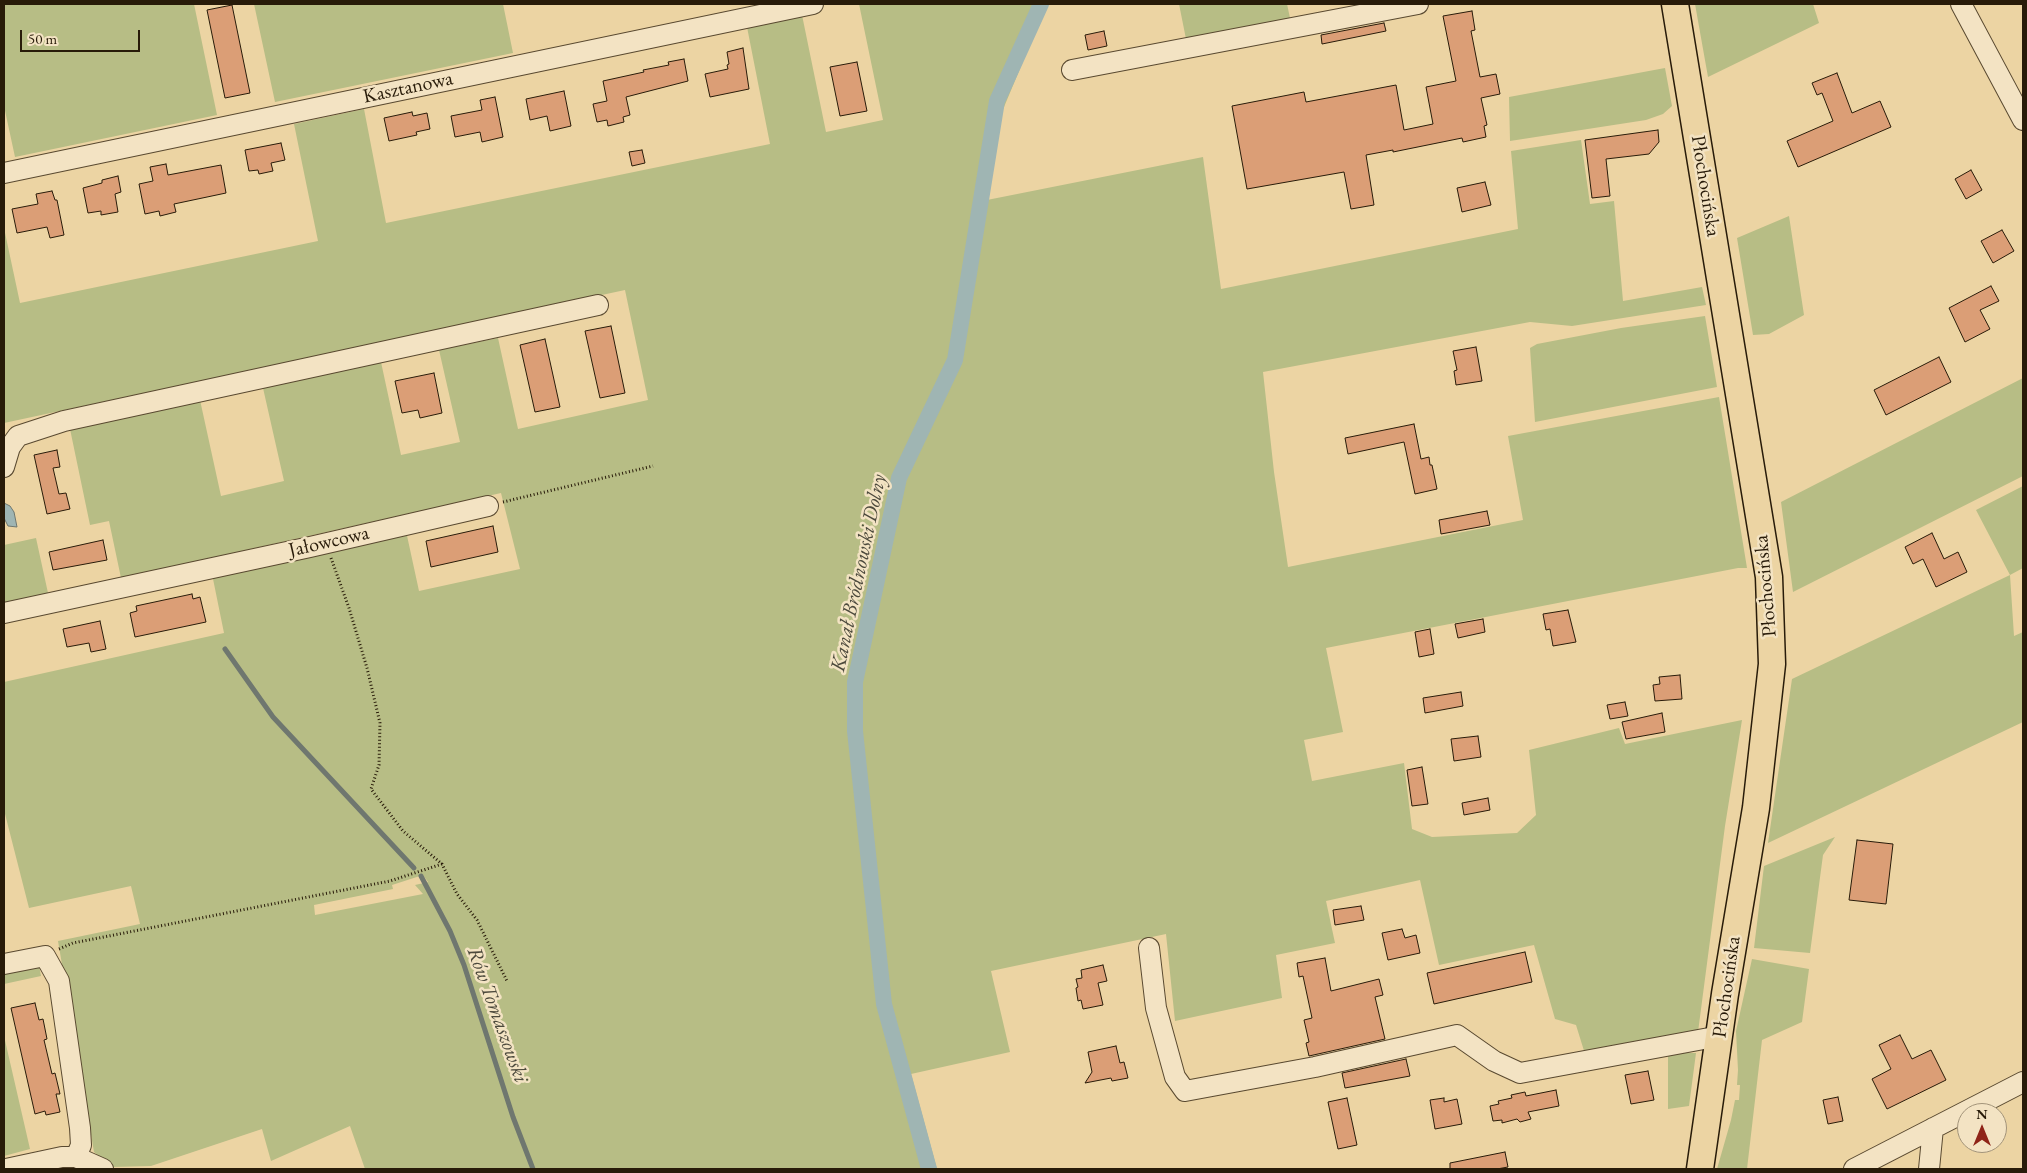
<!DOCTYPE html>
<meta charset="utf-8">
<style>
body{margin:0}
#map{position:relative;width:2027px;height:1173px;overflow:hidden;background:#ecd4a3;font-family:"EB Garamond",serif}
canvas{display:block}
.frame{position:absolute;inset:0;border:5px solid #281b09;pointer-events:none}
.north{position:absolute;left:1957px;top:1103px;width:50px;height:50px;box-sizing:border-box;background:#f3e3c3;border:1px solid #a29379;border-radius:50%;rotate:0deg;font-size:14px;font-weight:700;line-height:20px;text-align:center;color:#281b09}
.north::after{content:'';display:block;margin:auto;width:18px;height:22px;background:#8f2418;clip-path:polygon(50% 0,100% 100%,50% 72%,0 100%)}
.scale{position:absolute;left:20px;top:30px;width:120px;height:22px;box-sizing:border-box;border:2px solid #281b09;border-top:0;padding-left:6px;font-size:15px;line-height:18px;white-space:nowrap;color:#281b09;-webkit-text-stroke:4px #f3e3c3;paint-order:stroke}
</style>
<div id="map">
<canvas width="2027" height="1173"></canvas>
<div class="frame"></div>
<div class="north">N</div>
<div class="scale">50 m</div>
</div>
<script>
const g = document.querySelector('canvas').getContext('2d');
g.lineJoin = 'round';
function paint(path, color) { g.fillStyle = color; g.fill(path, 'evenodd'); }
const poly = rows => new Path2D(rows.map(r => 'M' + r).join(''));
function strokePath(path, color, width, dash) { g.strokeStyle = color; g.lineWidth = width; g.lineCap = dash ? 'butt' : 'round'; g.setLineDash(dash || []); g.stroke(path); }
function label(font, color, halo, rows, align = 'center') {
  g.font = font + ' "EB Garamond",serif'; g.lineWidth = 5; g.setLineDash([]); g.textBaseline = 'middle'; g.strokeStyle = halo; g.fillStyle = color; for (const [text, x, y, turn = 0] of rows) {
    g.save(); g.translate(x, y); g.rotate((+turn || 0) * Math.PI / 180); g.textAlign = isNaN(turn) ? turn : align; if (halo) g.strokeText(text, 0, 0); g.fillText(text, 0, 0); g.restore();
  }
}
const green = poly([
 [4,4,194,4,217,115,15,157,4,106],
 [254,4,503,4,513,53,275,102],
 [859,4,1047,4,999,119,987,200,1203,157,1221,289,1518,229,1511,151,1581,140,1590,204,1614,201,1623,301,1702,287,1706,305,1572,326,1530,322,1263,372,1274,472,1288,567,1523,520,1508,436,1719,397,1747,568,1738,568,1326,648,1343,732,1304,740,1312,781,1404,763,1412,829,1432,837,1517,833,1536,815,1529,750,1619,728,1625,744,1742,720,1725,826,1698,1032,1585,1054,1576,1025,1555,1019,1534,945,1439,965,1420,880,1326,901,1335,943,1276,955,1282,998,1175,1021,1166,934,991,971,1010,1052,911,1074,937,1169,365,1169,350,1126,271,1161,262,1129,151,1166,113,1167,94,1152,58,941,140,924,131,886,29,908,4,810,4,682,224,633,212,574,244,572,247,567,406,531,419,591,520,569,501,493,121,578,109,521,90,525,70,429,200,400,221,496,284,481,263,388,381,362,401,455,460,442,439,350,498,338,518,429,648,400,625,290,4,423,4,228,20,303,318,241,294,124,364,109,386,223,770,144,747,27,802,15,826,132,883,120],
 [423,875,428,882,415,885,423,894,315,915,314,905,393,889,392,885],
 [1179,4,1287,4,1290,18,1186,39],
 [1695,4,1813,4,1819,23,1708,77],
 [1665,68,1672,106,1663,114,1646,120,1510,141,1509,97],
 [1789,216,1804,315,1769,334,1753,335,1737,238],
 [1705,316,1717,387,1535,422,1530,348,1537,344,1621,328],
 [2023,378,2023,476,1793,592,1781,502],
 [2023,486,2023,568,2010,575,2014,636,2023,632,2023,722,1768,843,1792,679,2010,575,1976,510],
 [36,538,48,593,4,603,4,545],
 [1835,837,1823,855,1810,953,1754,948,1764,866],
 [1752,959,1809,969,1802,1022,1762,1040,1747,1169,1717,1169,1731,1120,1735,1100,1739,1100,1740,1085,1737,1085,1738,1070,1736,1031],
 [38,960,41,976,4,984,4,967],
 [4,1036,30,1149,4,1156],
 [1668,1053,1696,1053,1689,1106,1668,1109]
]);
const water = poly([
 [4,503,10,506,14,512,17,527,8,526,4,518,4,503]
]);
const stream = poly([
 [225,649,273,717,414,868],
 [421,876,450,931,464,965,513,1117,533,1169]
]);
const canal = poly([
 [929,1169,884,1004,855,731,855,682,899,478,955,360,997,101,1041,4]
]);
const building = poly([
 [232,5,250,93,225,98,207,10,232,5],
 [1472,11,1475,30,1471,31,1480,77,1496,74,1500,94,1481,98,1487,125,1484,126,1486,137,1463,142,1462,138,1393,152,1393,150,1366,155,1374,205,1351,209,1344,172,1247,189,1232,106,1304,92,1306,102,1396,85,1404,130,1433,124,1426,87,1456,81,1443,16,1472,11],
 [1384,23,1386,31,1322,44,1321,35,1384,23],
 [1104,31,1107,46,1088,50,1085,35,1104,31],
 [743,48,749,89,710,97,705,74,728,69,727,65,729,64,727,52,743,48],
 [684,59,688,81,626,97,630,115,623,117,624,122,608,126,607,120,597,122,593,104,607,101,603,81,644,72,643,70,669,65,668,62,684,59],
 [857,62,867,111,840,116,830,67,857,62],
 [1837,73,1852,113,1880,101,1891,127,1798,167,1787,141,1833,121,1822,93,1817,95,1812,83,1837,73],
 [564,91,571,126,550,131,547,116,530,120,526,99,564,91],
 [495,97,503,137,482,142,480,132,455,137,451,116,482,110,480,100,495,97],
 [412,112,413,116,427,113,430,129,416,132,417,135,389,141,384,118,412,112],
 [1658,130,1659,142,1649,154,1606,159,1610,196,1592,198,1585,140,1658,130],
 [281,143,285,160,271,163,273,171,259,174,258,170,249,171,245,150,281,143],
 [642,150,645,163,632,166,629,152,642,150],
 [166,164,168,175,221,165,226,193,174,204,176,212,160,216,159,211,145,214,139,184,153,181,150,167,166,164],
 [1971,170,1982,190,1966,199,1955,179,1971,170],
 [118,176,121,192,115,194,118,212,101,215,101,211,88,213,83,188,102,183,102,180,118,176],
 [1485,182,1491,205,1462,212,1457,188,1485,182],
 [52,191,55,200,57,200,64,235,50,238,47,227,17,233,12,209,38,204,36,194,52,191],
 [2002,230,2014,251,1993,263,1981,241,2002,230],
 [1991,286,1999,301,1980,310,1990,329,1965,342,1949,308,1991,286],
 [611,326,625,393,600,398,585,331,611,326],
 [545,339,560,407,535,412,520,345,545,339],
 [1476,347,1482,381,1456,385,1454,371,1457,370,1453,351,1476,347],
 [1939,357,1951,382,1886,415,1874,390,1939,357],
 [434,373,442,413,420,418,418,410,402,413,395,381,434,373],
 [1414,424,1421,459,1429,457,1430,465,1432,465,1437,489,1415,494,1404,442,1348,454,1345,438,1414,424],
 [57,450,60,467,53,468,59,494,66,493,70,509,47,514,34,455,57,450],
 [1487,511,1490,525,1441,534,1439,520,1487,511],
 [493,526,498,552,431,567,426,541,493,526],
 [1932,533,1944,559,1958,552,1967,572,1936,587,1923,559,1913,564,1905,547,1932,533],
 [103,540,107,560,53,570,49,552,103,540],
 [192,594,193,599,200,597,206,622,135,637,130,613,137,611,136,606,192,594],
 [1568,610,1576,642,1553,646,1550,629,1546,630,1543,614,1568,610],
 [1483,619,1485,632,1458,638,1455,624,1483,619],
 [100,621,106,649,91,652,89,643,67,647,63,629,100,621],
 [1430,629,1434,654,1419,657,1415,632,1430,629],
 [1680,675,1682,699,1655,701,1653,685,1660,684,1659,677,1680,675],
 [1461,692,1463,706,1425,713,1423,698,1461,692],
 [1625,702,1628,716,1610,719,1607,705,1625,702],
 [1662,713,1665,732,1626,739,1622,722,1662,713],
 [1478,736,1481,757,1454,761,1451,739,1478,736],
 [1422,767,1428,804,1412,806,1407,770,1422,767],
 [1488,798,1490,810,1464,815,1462,803,1488,798],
 [1857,840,1893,844,1886,904,1849,900,1857,840],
 [1361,906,1364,920,1335,925,1333,910,1361,906],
 [1402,929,1405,938,1416,935,1420,953,1388,960,1382,933,1402,929],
 [1525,952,1532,982,1434,1004,1427,973,1525,952],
 [1325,958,1331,991,1379,979,1383,995,1375,997,1385,1039,1309,1056,1306,1043,1309,1042,1304,1020,1312,1018,1303,976,1299,977,1297,963,1325,958],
 [1103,965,1107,981,1098,983,1103,1005,1083,1009,1081,1000,1078,1001,1076,988,1078,987,1076,979,1082,978,1081,970,1103,965],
 [35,1003,39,1020,43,1019,47,1039,44,1040,52,1074,55,1073,60,1094,56,1094,60,1112,46,1115,45,1111,35,1114,11,1008,35,1003],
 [1900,1035,1912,1059,1931,1050,1946,1080,1887,1109,1872,1079,1891,1069,1879,1045,1900,1035],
 [1116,1046,1120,1063,1124,1062,1128,1078,1112,1081,1111,1078,1085,1083,1092,1072,1088,1052,1116,1046],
 [1406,1059,1410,1076,1345,1088,1342,1073,1406,1059],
 [1648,1071,1654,1100,1631,1104,1625,1075,1648,1071],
 [1556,1090,1559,1106,1528,1112,1531,1119,1520,1122,1517,1119,1502,1123,1502,1120,1493,1121,1490,1106,1499,1104,1498,1101,1512,1098,1511,1095,1525,1092,1526,1096,1556,1090],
 [1838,1097,1843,1121,1828,1124,1823,1100,1838,1097],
 [1347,1098,1357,1145,1338,1149,1328,1102,1347,1098],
 [1444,1098,1444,1102,1457,1099,1462,1124,1435,1129,1430,1100,1444,1098],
 [1505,1152,1508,1167,1497,1169,1450,1169,1450,1163,1505,1152]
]);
const path = poly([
 [503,502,653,466],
 [331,558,349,608,367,668,380,723,379,765,371,789,403,831,442,864,457,894,477,920,507,981],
 [59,949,73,943,390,881,442,864]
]);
const minor = poly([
 [1961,4,2023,120],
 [1072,70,1418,4],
 [4,173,813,4],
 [4,467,10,447,18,436,64,421,598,305],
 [4,613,310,547,488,506],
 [1149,948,1156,1008,1175,1077,1185,1091,1315,1067,1457,1035,1494,1061,1520,1073,1720,1036],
 [4,964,45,956,59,981,80,1128,81,1145,76,1157],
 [6,1169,62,1157,76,1157,103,1169],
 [1854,1169,2023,1082],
 [1929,1169,1933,1128]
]);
const major = poly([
 [1675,4,1769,577,1772,664,1756,808,1725,994,1700,1169]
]);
const streetNames = [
 ["Kasztanowa",408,88,-12],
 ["Płochocińska",1705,186,81],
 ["Jałowcowa",329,542,-13],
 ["Płochocińska",1766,586,-95],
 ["Płochocińska",1727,987,-82]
];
const waterNames = [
 ["Kanał Bródnowski Dolny",859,573,-78],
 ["Rów Tomaszowski",497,1015,70]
];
paint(green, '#b7bd85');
paint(water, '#9fb5b3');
strokePath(water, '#6f776f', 1);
strokePath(stream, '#6f776f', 5);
strokePath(canal, '#9fb5b3', 16);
paint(building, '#db9e76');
strokePath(building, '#281b09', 1);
strokePath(minor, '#594930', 22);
strokePath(major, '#281b09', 29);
strokePath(path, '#281b09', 3, [1, 2.5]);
strokePath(minor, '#f3e3c3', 20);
strokePath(major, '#ecd4a3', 26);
label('20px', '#281b09', '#f3e3c3', streetNames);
label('italic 21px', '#4c493c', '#f3e3c3', waterNames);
</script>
